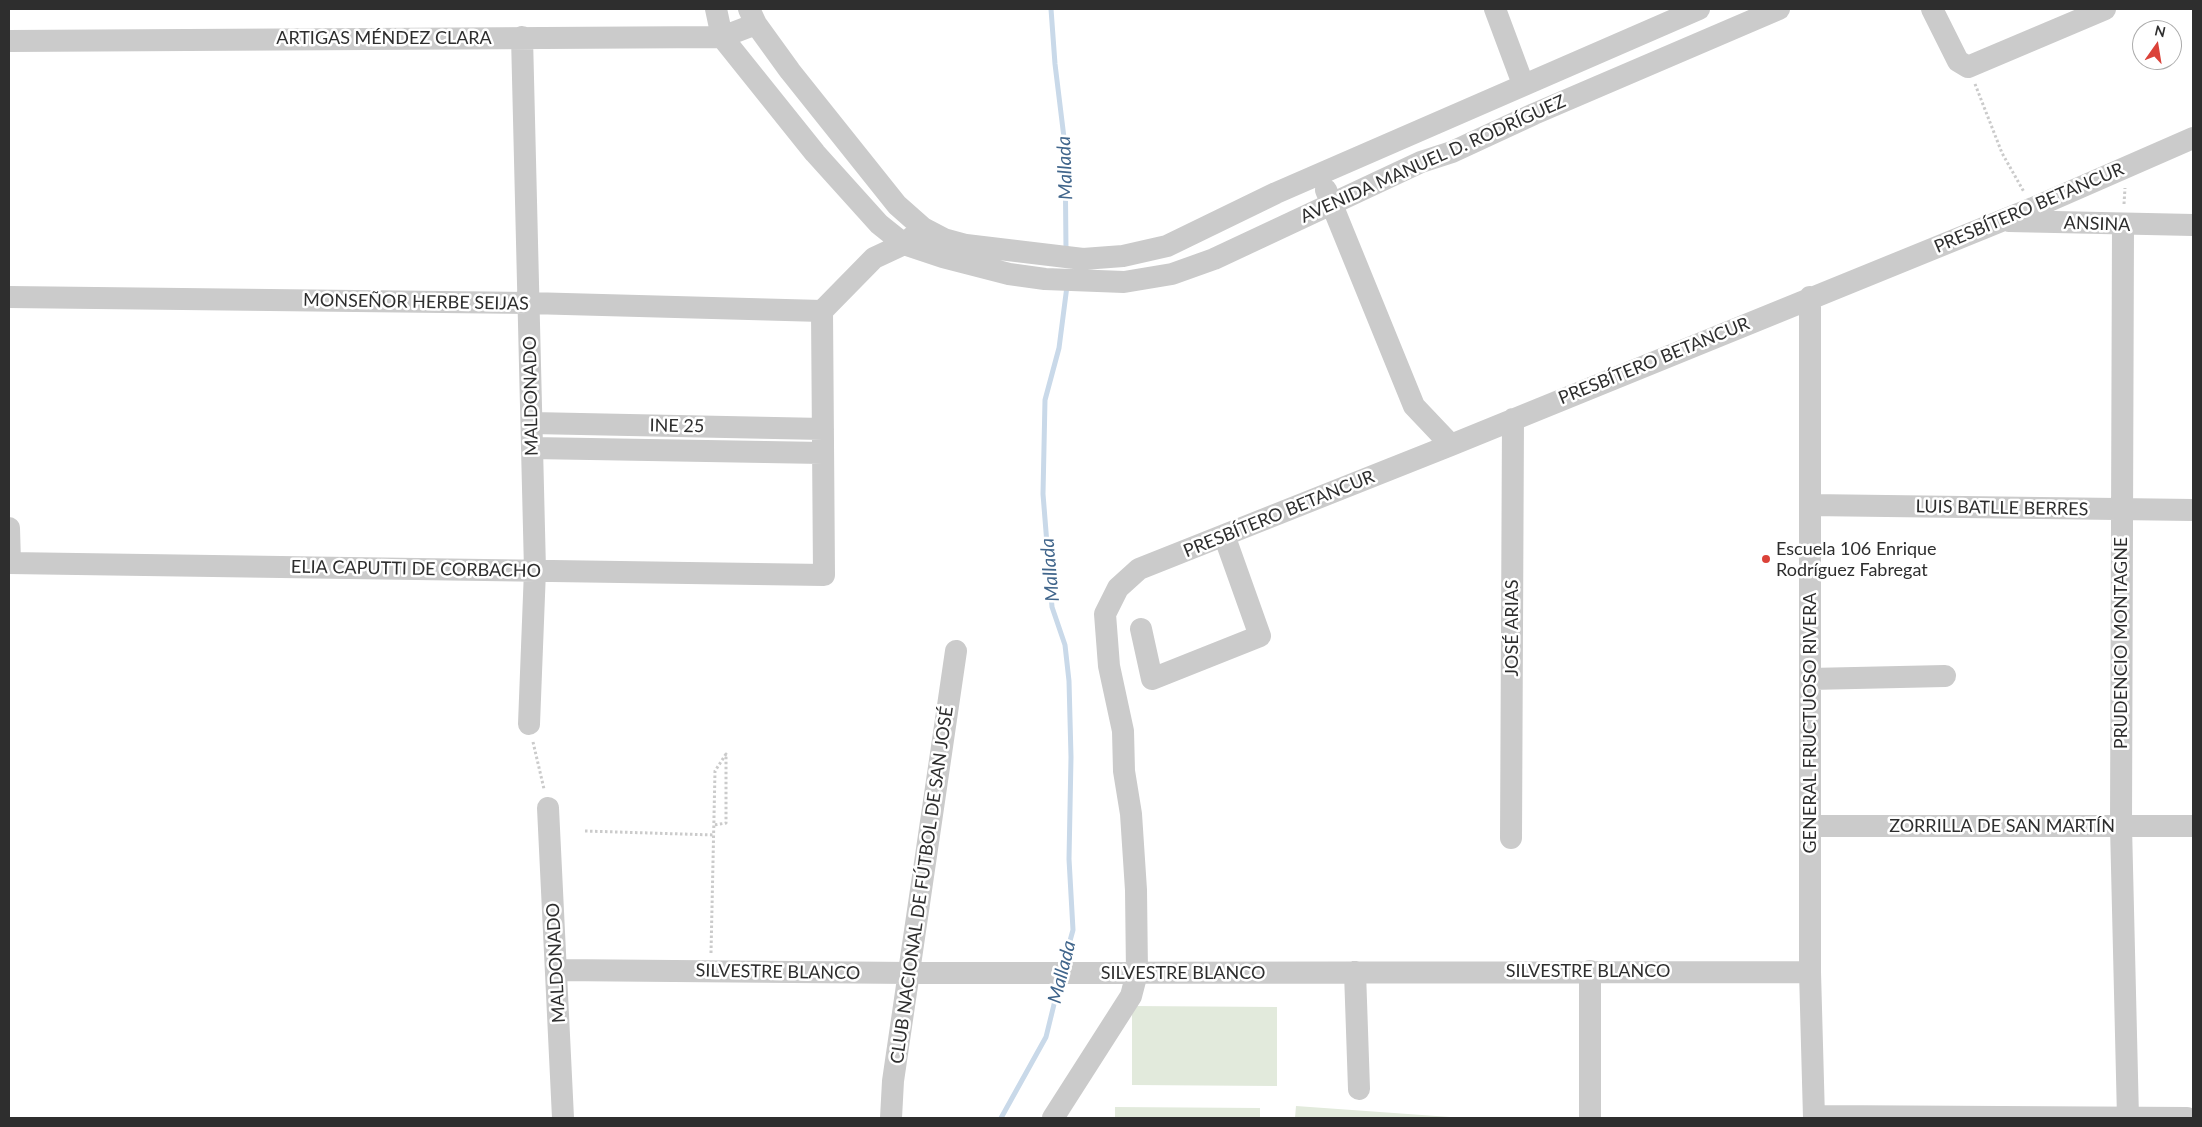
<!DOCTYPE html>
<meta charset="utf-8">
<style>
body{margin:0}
#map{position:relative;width:2202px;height:1127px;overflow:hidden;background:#fff;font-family:Lato,sans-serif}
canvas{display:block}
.frame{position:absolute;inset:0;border:10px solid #2e2e2e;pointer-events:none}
.north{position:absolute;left:2132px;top:20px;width:50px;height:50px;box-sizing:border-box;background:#fff;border:1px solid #ababab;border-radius:50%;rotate:13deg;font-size:14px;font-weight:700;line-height:20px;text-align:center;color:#2e2e2e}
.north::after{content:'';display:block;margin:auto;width:18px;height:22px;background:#db4239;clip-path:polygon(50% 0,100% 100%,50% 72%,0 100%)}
</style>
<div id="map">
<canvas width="2202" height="1127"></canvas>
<div class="frame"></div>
<div class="north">N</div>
</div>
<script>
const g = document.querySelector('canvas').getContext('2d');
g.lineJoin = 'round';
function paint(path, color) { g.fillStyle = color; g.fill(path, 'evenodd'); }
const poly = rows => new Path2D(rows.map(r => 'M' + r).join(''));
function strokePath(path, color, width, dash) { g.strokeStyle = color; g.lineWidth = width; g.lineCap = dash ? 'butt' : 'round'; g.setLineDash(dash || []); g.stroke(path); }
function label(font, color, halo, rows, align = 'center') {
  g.font = font + ' Lato,sans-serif'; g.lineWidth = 5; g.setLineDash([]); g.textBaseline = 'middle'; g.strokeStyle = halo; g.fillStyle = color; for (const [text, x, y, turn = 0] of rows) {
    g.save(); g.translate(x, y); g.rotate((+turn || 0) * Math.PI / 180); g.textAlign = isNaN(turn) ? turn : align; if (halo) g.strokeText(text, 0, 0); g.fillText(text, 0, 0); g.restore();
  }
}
const green = poly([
 [1132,1006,1277,1007,1277,1086,1132,1085],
 [1296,1106,1464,1118,1295,1118],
 [1115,1107,1260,1108,1260,1118,1115,1118]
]);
const stream = poly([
 [1051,9,1055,64,1065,146,1066,250],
 [1063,966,1073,930,1069,859,1071,757,1069,681,1065,645,1052,607,1043,494,1045,400,1059,348,1067,286],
 [1001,1118,1046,1037,1060,980]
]);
const path = poly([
 [1975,84,2002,153,2024,192],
 [2124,204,2125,188],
 [533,742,544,789],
 [585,831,714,835],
 [711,953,715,771,726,754,726,823,714,825]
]);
const minor = poly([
 [716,9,722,37,815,153,879,224,904,244,943,257,1009,274,1045,279,1124,282,1172,274,1214,259,1421,162,1452,152,1534,114,1779,9],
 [749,9,756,24,790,71,897,205,923,228,944,239,966,245,1083,259,1123,256,1167,246,1276,193,1699,9],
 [1495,9,1523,84],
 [1932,9,1958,61,1968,67,2105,9],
 [522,37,535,570,529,724],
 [9,41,722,37,756,24],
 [1326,190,1414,406,1451,445],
 [2009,221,2193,225],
 [2123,225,2121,826,2128,1118],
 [9,297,529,303,822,311],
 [1810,297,1810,972,1814,1118],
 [532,423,823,429],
 [532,448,823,453],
 [1810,505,2193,510],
 [9,528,10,563],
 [9,563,824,575,822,311,874,258,904,244,923,228],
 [1141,629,1152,679,1260,636,1224,535],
 [1810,679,1945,676],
 [548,808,563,1118],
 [1810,826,2193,826],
 [1511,838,1513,419],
 [556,970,910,973,1810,972],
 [1590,971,1590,1118],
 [1355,972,1359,1089],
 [1814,1116,2187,1118],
 [891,1118,893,1081,956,651],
 [1053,1118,1131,996,1137,973,1136,890,1131,814,1124,771,1123,731,1109,666,1105,614,1118,588,1139,569,1451,445,2033,208,2193,138]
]);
const markers = [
 [1766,559,5,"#db4239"]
];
const streetNames = [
 ["ARTIGAS MÉNDEZ CLARA",384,38],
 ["AVENIDA MANUEL D. RODRÍGUEZ",1433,159,-24],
 ["PRESBÍTERO BETANCUR",2029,208,-23],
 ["ANSINA",2097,224,2],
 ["MONSEÑOR HERBE SEIJAS",416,302,1],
 ["PRESBÍTERO BETANCUR",1654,361,-22],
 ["MALDONADO",531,396,-91],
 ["INE 25",677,426,1],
 ["LUIS BATLLE BERRES",2002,508,1],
 ["PRESBÍTERO BETANCUR",1279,514,-22],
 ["ELIA CAPUTTI DE CORBACHO",416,569,1],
 ["JOSÉ ARIAS",1512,628,-90],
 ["PRUDENCIO MONTAGNE",2121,643,-90],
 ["GENERAL FRUCTUOSO RIVERA",1810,723,-90],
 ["ZORRILLA DE SAN MARTÍN",2002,826],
 ["CLUB NACIONAL DE FÚTBOL DE SAN JOSÉ",922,885,-82],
 ["MALDONADO",556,963,-93],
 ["SILVESTRE BLANCO",1588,971],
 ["SILVESTRE BLANCO",778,972,1],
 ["SILVESTRE BLANCO",1183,973]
];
const poiNames = [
 ["Escuela 106 Enrique",1776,549],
 ["Rodríguez Fabregat",1776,570]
];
const waterNames = [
 ["Mallada",1065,168,-92],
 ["Mallada",1050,570,-95],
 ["Mallada",1062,972,-76]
];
paint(green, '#e2eadc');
strokePath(stream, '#c9d9e9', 5);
strokePath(path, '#cbcbcb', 3, [2.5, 2.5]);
strokePath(minor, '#cbcbcb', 22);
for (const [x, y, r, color] of markers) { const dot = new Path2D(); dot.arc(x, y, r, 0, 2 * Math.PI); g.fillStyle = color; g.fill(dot); strokePath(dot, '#fff', 2); }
label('18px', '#2e2e2e', '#fff', streetNames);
label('18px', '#2e2e2e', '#fff', poiNames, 'left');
label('italic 19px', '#40658b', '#fff', waterNames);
</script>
